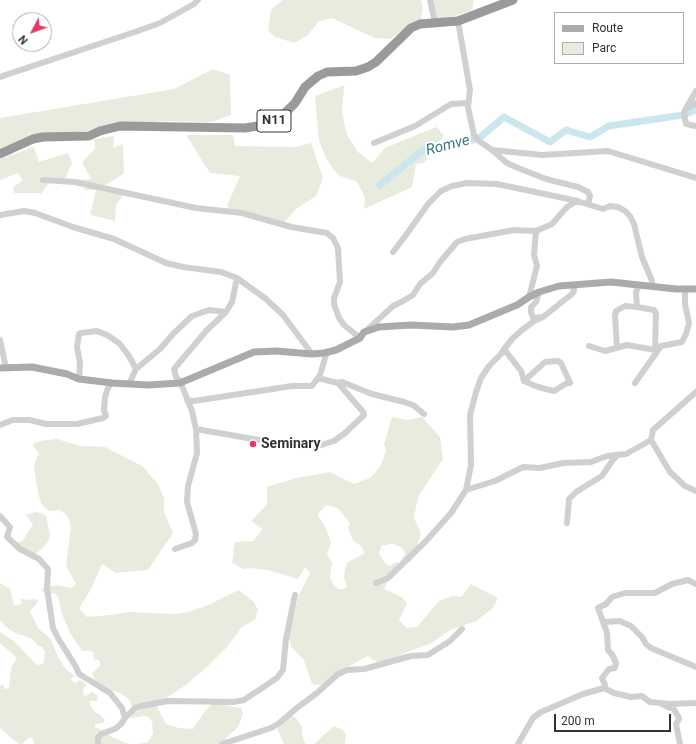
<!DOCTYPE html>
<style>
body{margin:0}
#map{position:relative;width:696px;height:744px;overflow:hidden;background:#fff;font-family:Roboto,sans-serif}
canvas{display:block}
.legend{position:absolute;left:554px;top:12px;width:130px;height:52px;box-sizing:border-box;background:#fff;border:1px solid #adadad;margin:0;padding:5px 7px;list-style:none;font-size:12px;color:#333}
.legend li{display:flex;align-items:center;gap:8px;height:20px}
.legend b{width:20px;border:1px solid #adadad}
.north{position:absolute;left:12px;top:12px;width:40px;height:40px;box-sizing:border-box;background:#fff;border:1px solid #adadad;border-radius:50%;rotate:229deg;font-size:11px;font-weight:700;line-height:16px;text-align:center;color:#333}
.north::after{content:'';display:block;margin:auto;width:14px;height:18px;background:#e73768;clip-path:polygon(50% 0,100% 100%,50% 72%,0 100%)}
.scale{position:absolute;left:554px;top:714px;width:117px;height:18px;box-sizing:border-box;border:2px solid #333;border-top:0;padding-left:5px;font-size:12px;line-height:14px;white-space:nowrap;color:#333;-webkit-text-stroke:3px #fff;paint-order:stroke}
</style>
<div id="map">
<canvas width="696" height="744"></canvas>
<ul class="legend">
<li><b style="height:5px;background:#ababab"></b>Route</li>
<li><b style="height:11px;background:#e8ecde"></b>Parc</li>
</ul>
<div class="north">N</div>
<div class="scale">200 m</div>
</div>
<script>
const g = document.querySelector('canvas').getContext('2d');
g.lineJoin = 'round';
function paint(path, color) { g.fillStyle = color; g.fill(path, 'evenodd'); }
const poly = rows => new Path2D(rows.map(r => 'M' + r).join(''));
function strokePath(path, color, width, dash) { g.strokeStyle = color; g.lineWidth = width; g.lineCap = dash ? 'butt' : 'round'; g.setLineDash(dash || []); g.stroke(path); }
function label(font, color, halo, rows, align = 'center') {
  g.font = font + ' Roboto,sans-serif'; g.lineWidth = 4; g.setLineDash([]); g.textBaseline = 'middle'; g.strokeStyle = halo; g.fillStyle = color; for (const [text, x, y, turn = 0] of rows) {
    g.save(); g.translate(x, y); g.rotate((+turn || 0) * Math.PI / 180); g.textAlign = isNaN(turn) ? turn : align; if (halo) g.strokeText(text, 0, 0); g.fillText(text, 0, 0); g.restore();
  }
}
const green = poly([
 [283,0,421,0,423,8,421,19,432,20,428,7,431,0,474,0,472,10,458,15,408,26,391,39,374,38,332,18,319,21,308,35,294,43,276,37,268,31,271,10],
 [213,69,230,75,231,115,212,122,163,121,30,138,0,155,0,118,174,89],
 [344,85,342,113,347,135,358,152,372,163,385,148,436,127,444,135,424,163,416,164,412,187,364,209,365,197,357,182,338,175,327,160,319,141,315,96],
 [186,135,233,135,235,146,295,147,311,143,323,178,316,196,296,209,281,226,235,212,227,206,240,176,210,173],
 [114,136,113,148,123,144,124,174,105,185,105,191,124,194,116,205,115,221,90,215,96,190,85,190,81,180,91,179,82,162,95,149,94,139],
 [34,147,39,162,68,153,72,163,63,183,50,182,41,194,38,193,14,193,13,187,23,180,18,173,0,180,0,159],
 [392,417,408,420,422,417,440,437,443,459,418,497,414,518,421,534,412,560,390,576,384,589,402,597,407,604,399,620,407,628,417,627,439,601,452,596,461,597,471,584,498,598,492,609,476,621,450,630,432,643,412,650,381,664,367,656,336,674,324,685,312,684,304,660,291,646,287,628,294,614,299,595,310,573,305,567,298,579,268,570,250,568,244,569,232,563,235,542,253,541,263,529,251,521,267,504,267,487,296,478,330,472,354,484,370,478,380,467,386,451,384,444],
 [326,505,338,508,350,523,348,528,353,540,362,547,364,554,348,562,345,568,344,577,347,587,341,590,335,587,330,578,332,563,327,554,331,543,325,526,317,515],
 [392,543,402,548,405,553,400,563,396,562,389,566,384,562,379,553,382,545,388,545],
 [57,439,80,446,105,447,142,466,158,484,164,498,164,512,173,533,148,570,116,573,102,564,90,591,79,608,87,617,111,615,129,612,175,614,189,612,208,605,239,590,254,602,258,610,255,620,242,627,226,648,209,665,186,685,156,705,166,724,179,728,193,729,205,711,213,703,241,708,243,714,238,727,226,738,224,744,137,744,146,743,150,739,153,733,152,722,149,717,145,716,131,718,128,712,132,709,131,703,129,699,118,692,108,690,96,682,92,673,100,666,100,661,96,659,94,660,93,653,91,651,82,651,70,633,62,614,58,596,54,593,46,595,41,589,50,586,56,585,72,588,76,584,66,566,71,527,69,519,64,513,59,510,49,511,42,505,39,497,36,482,34,465,39,453,33,446,33,444,40,441],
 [35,512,43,514,46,516,50,534,49,539,46,544,37,553,33,555,19,552,16,548,17,543,23,540,33,525,26,515],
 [0,583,10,589,14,606,21,604,21,598,26,600,37,599,38,602,30,611,38,628,50,638,59,659,66,669,75,676,70,680,76,683,80,680,84,682,86,685,83,690,84,696,88,695,91,692,96,694,98,698,97,701,90,701,90,705,96,713,99,714,105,720,103,723,95,724,95,727,102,730,112,737,129,744,34,744,33,739,30,737,22,744,19,744,0,728,0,686,3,684,4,689,9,688,11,668,17,658,0,643,0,632,14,641,37,665,42,664,44,662,45,652,42,647,38,646,32,639,23,635,17,634,6,627,0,620],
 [288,714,296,718,302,727,303,738,306,744,308,744,284,744,277,728],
 [334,726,343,730,346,735,345,744,314,744]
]);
const river = poly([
 [380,185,423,150,478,139,504,117,550,142,566,130,590,137,609,126,683,115,696,110]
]);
const minor = poly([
 [430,0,435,22],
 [458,21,470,90,468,107,474,135,479,141,492,150,507,163,518,168,546,179,578,187,588,192,590,196,588,204],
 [0,77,135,32,160,23,194,4,198,0],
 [696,91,685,110,684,114,686,124,696,126],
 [686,109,696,103],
 [374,143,415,126,451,104,468,103],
 [492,150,542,155,608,151,696,178],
 [43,180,75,182,196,208,242,213,291,227,327,233,333,238,338,248,340,282,334,298,334,304,339,318,344,325,360,338],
 [0,215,24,211,35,213,73,227,114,239,166,263,183,267,221,272,237,278,266,299,283,315,312,354],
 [393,252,406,235,428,204,441,191,452,186,467,183,497,184,578,201],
 [539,292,536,302,531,307,531,312,533,318,543,317,534,321,522,330,513,338,504,349,501,354,489,366,481,378,476,392,470,415,471,465,466,490,495,481,523,467,540,468,563,463,591,462,607,456,626,454,651,440],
 [529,297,537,266,534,255,536,231],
 [543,317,572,294,574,291,573,285],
 [367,330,393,306,403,301,413,295,420,284,433,273,440,262,457,242,465,239,514,230,536,231,552,224,567,207,575,202,580,202,603,209,610,206,618,207,625,211,630,216,634,224,642,257,652,281,652,285],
 [0,340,6,368],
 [589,346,605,351,627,345,655,350,656,313,654,310,637,307,636,292,639,285],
 [617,348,615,315,616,311,625,306,637,307],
 [504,349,521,371,524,381],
 [558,361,561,363,570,383,567,383,554,391,538,387,524,381,545,362,558,361],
 [318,378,338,383,342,382,372,394,404,402,413,405,424,414],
 [79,379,80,363,77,347,79,334,81,333,97,331,107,335,119,343,129,356,136,369],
 [635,383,661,346,682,342,686,334,689,323,685,304,685,289],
 [129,384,136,369,160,349,173,334,192,316,209,310,226,312],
 [696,392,653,430,651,440,670,472,685,486,696,491],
 [187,400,194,401,292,386,312,386,320,375,326,355,324,353],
 [0,425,13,420,30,420,46,424,77,424,103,418,106,416,104,410,105,397,108,388,112,383],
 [196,429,259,440,304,447,318,446,334,441,345,433,364,415,364,413,338,383],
 [0,516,10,527,7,537,20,549,39,559,48,569,47,589,53,628,58,638,76,667,79,674,110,693,122,708,125,718,121,724,115,729,101,734,98,738,98,744],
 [567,523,569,499,576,492,602,476,612,461,618,455],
 [175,549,192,543,195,540,196,534,187,502,188,486,197,453,196,429,192,411,180,381,176,377,174,369,206,331,226,312,232,302,237,278],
 [376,583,388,578,426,541,451,513,466,490],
 [696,584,688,580,672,584,655,593,625,593,612,597,606,604,598,608,607,633,608,650,613,656,616,663,615,668,609,669,602,678,605,685,604,688,614,693,631,697,642,696,650,702,671,704,696,703],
 [604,622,620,621,631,626,642,637,646,644,651,648,696,667],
 [662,704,670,708,673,708,678,716,679,719,676,724,680,744],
 [125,718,135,708,141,706,168,701,234,702,244,700,277,678,283,670,286,639,295,595],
 [222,744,271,728,278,724,298,707,317,693,338,674,347,670,364,669,411,656,428,655,450,641,462,629],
 [518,744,533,718,541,712,583,694,604,688]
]);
const major = poly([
 [0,368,32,367,67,374,79,379,112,383,148,385,180,383,254,352,276,351,312,354,324,353,336,350,360,338,364,332,379,327,411,325,453,327,469,325,517,305,529,297,539,292,559,286,611,282,676,289,696,289]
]);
const highway = poly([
 [0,154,33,139,43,137,89,136,100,131,120,126,245,128,264,125,281,117,295,103,305,87,318,76,327,72,356,71,368,67,376,62,411,28,420,24,458,21,513,0]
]);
const markers = [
 [253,444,4,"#e73768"]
];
const shields = [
 [274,121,34]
];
const shieldNames = [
 ["N11",274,121]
];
const poiNames = [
 ["Seminary",261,444]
];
const waterNames = [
 ["Romve",448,146,-14]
];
paint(green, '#e8ecde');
strokePath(river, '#cbe6ec', 7);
strokePath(minor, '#d0d0d0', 6);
strokePath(major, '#ababab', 7);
strokePath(highway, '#9a9a9a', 9);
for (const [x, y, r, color] of markers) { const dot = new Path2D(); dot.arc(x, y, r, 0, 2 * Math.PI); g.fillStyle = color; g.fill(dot); strokePath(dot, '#fff', 1.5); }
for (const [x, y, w] of shields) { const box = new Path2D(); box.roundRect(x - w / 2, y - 11, w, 22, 3); g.fillStyle = '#fff'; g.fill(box); strokePath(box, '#333', 1); }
label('bold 13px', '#333', null, shieldNames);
label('bold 14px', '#333', '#fff', poiNames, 'left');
label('italic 15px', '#3a7b8a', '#fff', waterNames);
</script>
